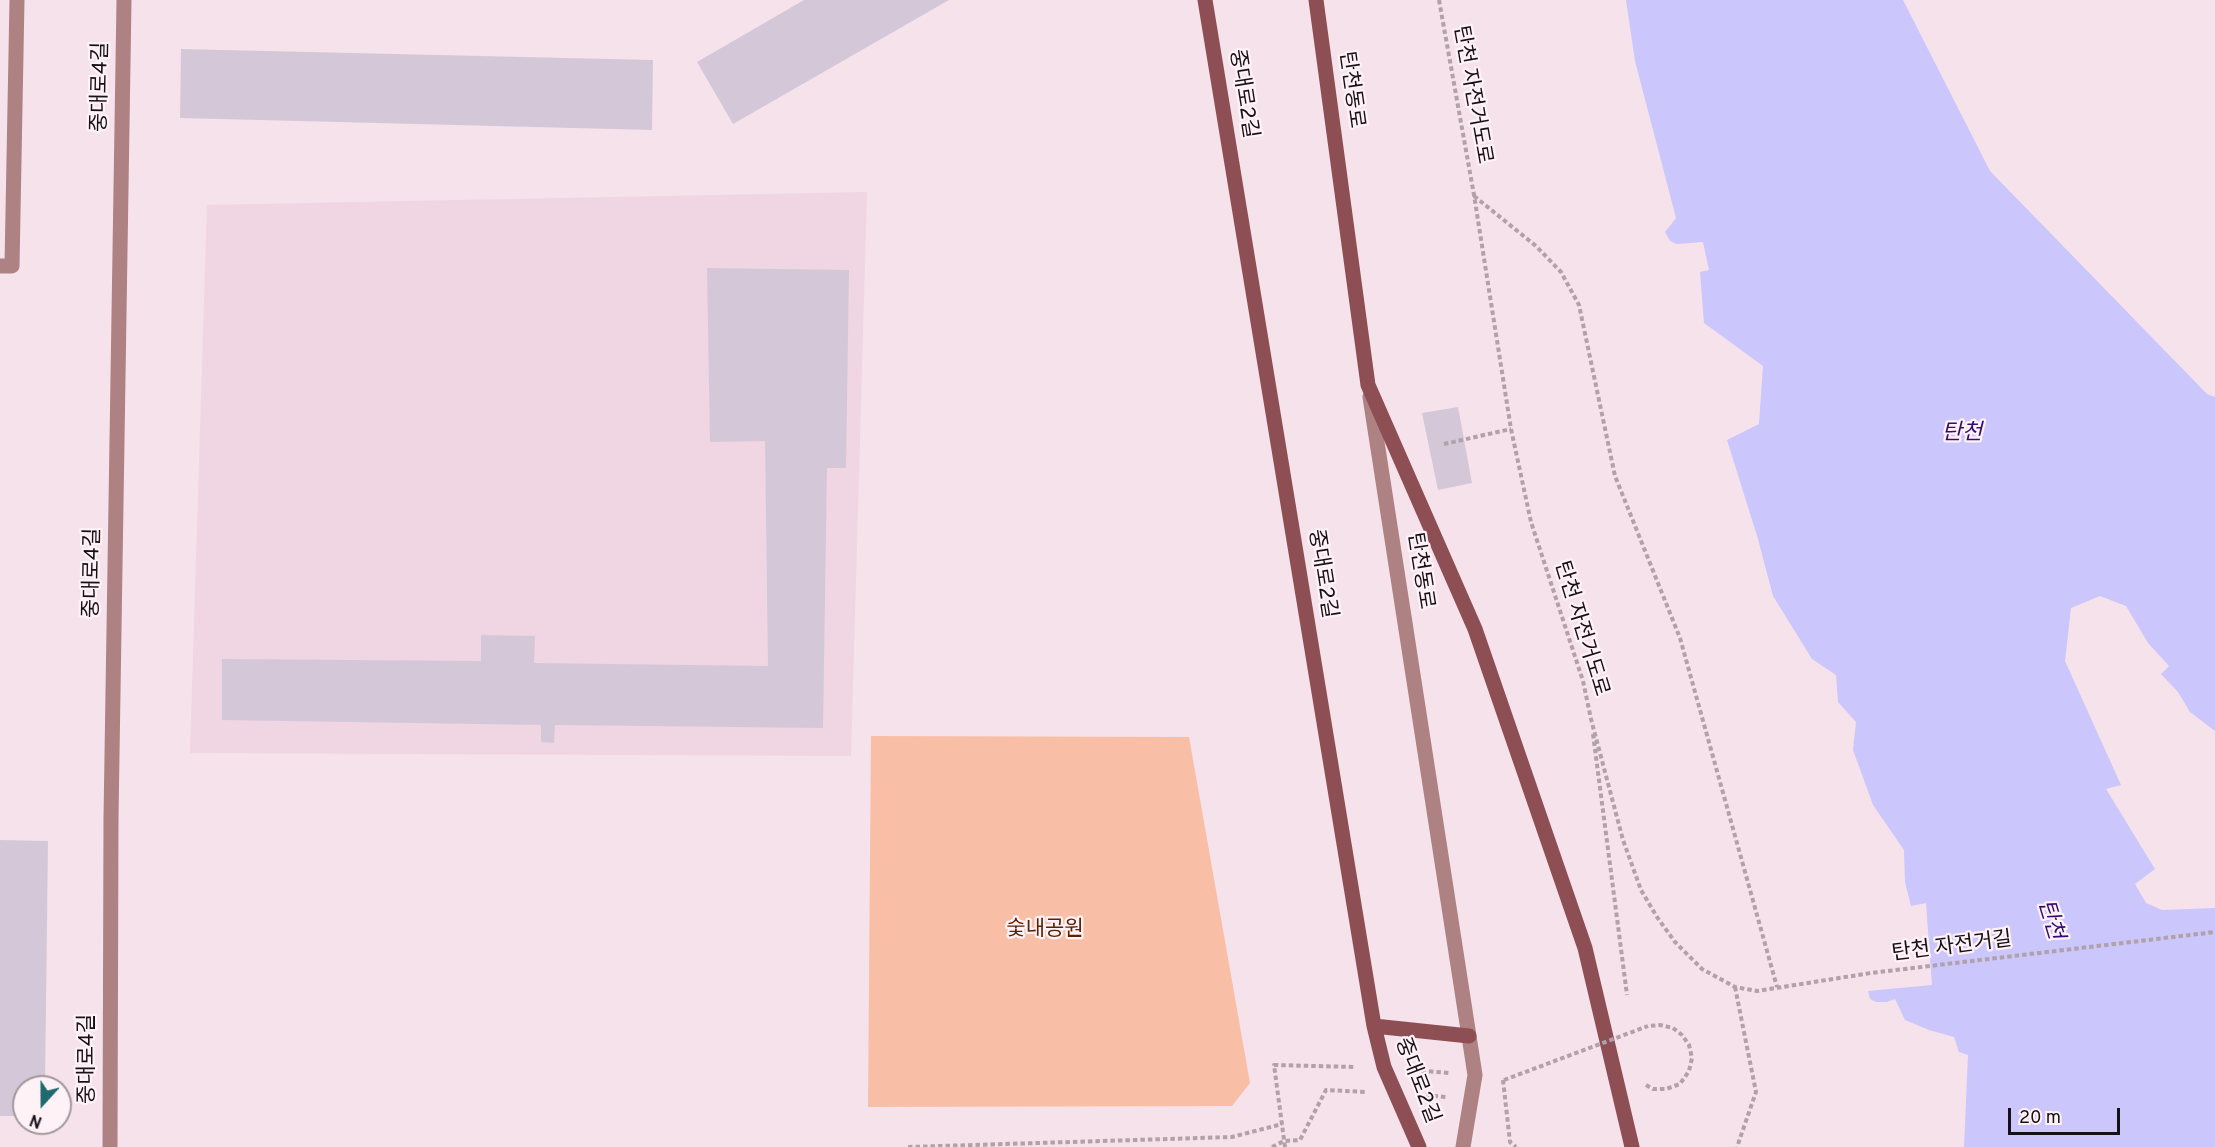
<!DOCTYPE html>
<meta charset="utf-8">
<style>
body{margin:0}
#map{position:relative;width:2215px;height:1147px;overflow:hidden;background:#f6e2eb;font-family:Overpass,sans-serif}
canvas{display:block}
.north{position:absolute;left:12px;top:1075px;width:60px;height:60px;box-sizing:border-box;background:#fef2f7;border:2px solid #a2989c;border-radius:50%;rotate:201deg;font-size:16px;font-weight:700;line-height:24px;text-align:center;color:#171014}
.north::after{content:'';display:block;margin:auto;width:21px;height:27px;background:#1d6a6f;clip-path:polygon(50% 0,100% 100%,50% 72%,0 100%)}
.scale{position:absolute;left:2008px;top:1108px;width:112px;height:27px;box-sizing:border-box;border:3px solid #171014;border-top:0;padding-left:8px;font-size:18px;line-height:21px;white-space:nowrap;color:#171014;-webkit-text-stroke:4px #fef2f7;paint-order:stroke}
</style>
<div id="map">
<canvas width="2215" height="1147"></canvas>
<div class="north">N</div>
<div class="scale">20 m</div>
</div>
<script>
const g = document.querySelector('canvas').getContext('2d');
g.lineJoin = 'round';
function paint(path, color) { g.fillStyle = color; g.fill(path, 'evenodd'); }
const poly = rows => new Path2D(rows.map(r => 'M' + r).join(''));
function strokePath(path, color, width, dash) { g.strokeStyle = color; g.lineWidth = width; g.lineCap = dash ? 'butt' : 'round'; g.setLineDash(dash || []); g.stroke(path); }
function label(font, color, halo, rows, align = 'center') {
  g.font = font + ' Overpass,"Noto Sans KR",sans-serif'; g.lineWidth = 4.5; g.setLineDash([]); g.textBaseline = 'middle'; g.strokeStyle = halo; g.fillStyle = color; for (const [text, x, y, turn = 0] of rows) {
    g.save(); g.translate(x, y); g.rotate((+turn || 0) * Math.PI / 180); g.textAlign = isNaN(turn) ? turn : align; if (halo) g.strokeText(text, 0, 0); g.fillText(text, 0, 0); g.restore();
  }
}
const built = poly([
 [867,192,851,756,190,753,207,205]
]);
const green = poly([
 [871,736,1189,737,1250,1083,1232,1106,868,1107]
]);
const water = poly([
 [1626,0,1903,0,1990,171,2207,394,2215,397,2215,731,2190,712,2178,692,2161,674,2169,666,2148,643,2126,606,2100,596,2071,608,2065,661,2121,785,2106,789,2155,869,2135,884,2146,903,2162,910,2215,908,2215,1147,1964,1147,1968,1055,1959,1052,1954,1037,1929,1030,1905,1020,1895,999,1887,1002,1876,1002,1870,999,1868,991,1932,985,1926,903,1911,906,1905,882,1904,850,1873,805,1853,750,1856,722,1838,702,1836,675,1812,659,1773,596,1758,539,1727,440,1759,424,1763,366,1704,323,1700,272,1709,270,1703,242,1677,244,1670,241,1665,232,1676,218,1635,61]
]);
const building = poly([
 [804,0,949,0,733,124,697,62],
 [181,49,653,60,652,130,180,118],
 [707,268,849,270,846,468,827,468,823,728,555,725,554,743,541,742,541,725,222,720,222,659,481,661,481,635,535,636,534,663,768,666,765,441,710,442],
 [1458,407,1472,483,1438,490,1422,413],
 [0,840,48,841,45,1087,24,1087,24,1116,0,1116]
]);
const path = poly([
 [1439,0,1474,195,1511,429,1531,522,1583,681,1591,719,1623,840,1641,890,1657,917,1675,942,1702,969,1735,987,1757,991,1871,973,2215,932],
 [1474,196,1536,246,1561,272,1579,305,1615,476,1680,638,1777,987],
 [1444,444,1511,429],
 [1593,734,1627,995],
 [1735,987,1756,1092,1737,1147],
 [1414,1070,1449,1073],
 [1503,1080,1510,1142,1516,1147],
 [1646,1085,1653,1089,1666,1089,1680,1084,1689,1071,1692,1058,1689,1045,1682,1035,1673,1028,1660,1025,1648,1026],
 [1426,1095,1446,1097],
 [908,1147,1232,1137,1282,1124],
 [1272,1147,1284,1141,1300,1140,1326,1090,1365,1092],
 [1285,1147,1274,1065,1356,1067]
]);
const lane = poly([
 [0,266,12,266,17,0]
]);
const street = poly([
 [1370,397,1475,1075,1463,1147],
 [110,1147,111,818,124,0]
]);
const secondary = poly([
 [1205,0,1374,1026,1384,1067,1419,1147],
 [1316,0,1368,385,1475,629,1585,948,1632,1147],
 [1374,1026,1469,1036]
]);
const pathBridge = poly([
 [1504,1080,1648,1026]
]);
const streetNames = [
 ["중대로4길",102,87,-89],
 ["탄천동로",1350,90,82],
 ["중대로2길",1242,94,81],
 ["탄천 자전거도로",1471,95,80],
 ["탄천동로",1419,571,81],
 ["중대로4길",94,573,-89],
 ["중대로2길",1321,574,81],
 ["탄천 자전거도로",1580,629,73],
 ["탄천 자전거길",1952,948,-7],
 ["중대로4길",89,1059,-90],
 ["중대로2길",1416,1081,69]
];
const parkNames = [
 ["숯내공원",1045,931]
];
const waterNames = [
 ["탄천",1962,435],
 ["탄천",2049,920,73]
];
paint(built, '#f0d5e2');
paint(green, '#f8bfa6');
paint(water, '#cbc6fc');
paint(building, '#d4c8d8');
strokePath(path, '#b1a1a9', 4, [4.5, 3]);
strokePath(lane, '#ae8183', 15);
strokePath(street, '#ae8183', 15);
strokePath(secondary, '#8e4f54', 15);
strokePath(pathBridge, '#b1a1a9', 4, [4.5, 3]);
label('21px', '#171014', '#fef2f7', streetNames);
label('21px', '#5c2302', '#fef2f7', parkNames);
label('italic 22px', '#310d74', '#fef2f7', waterNames);
</script>
